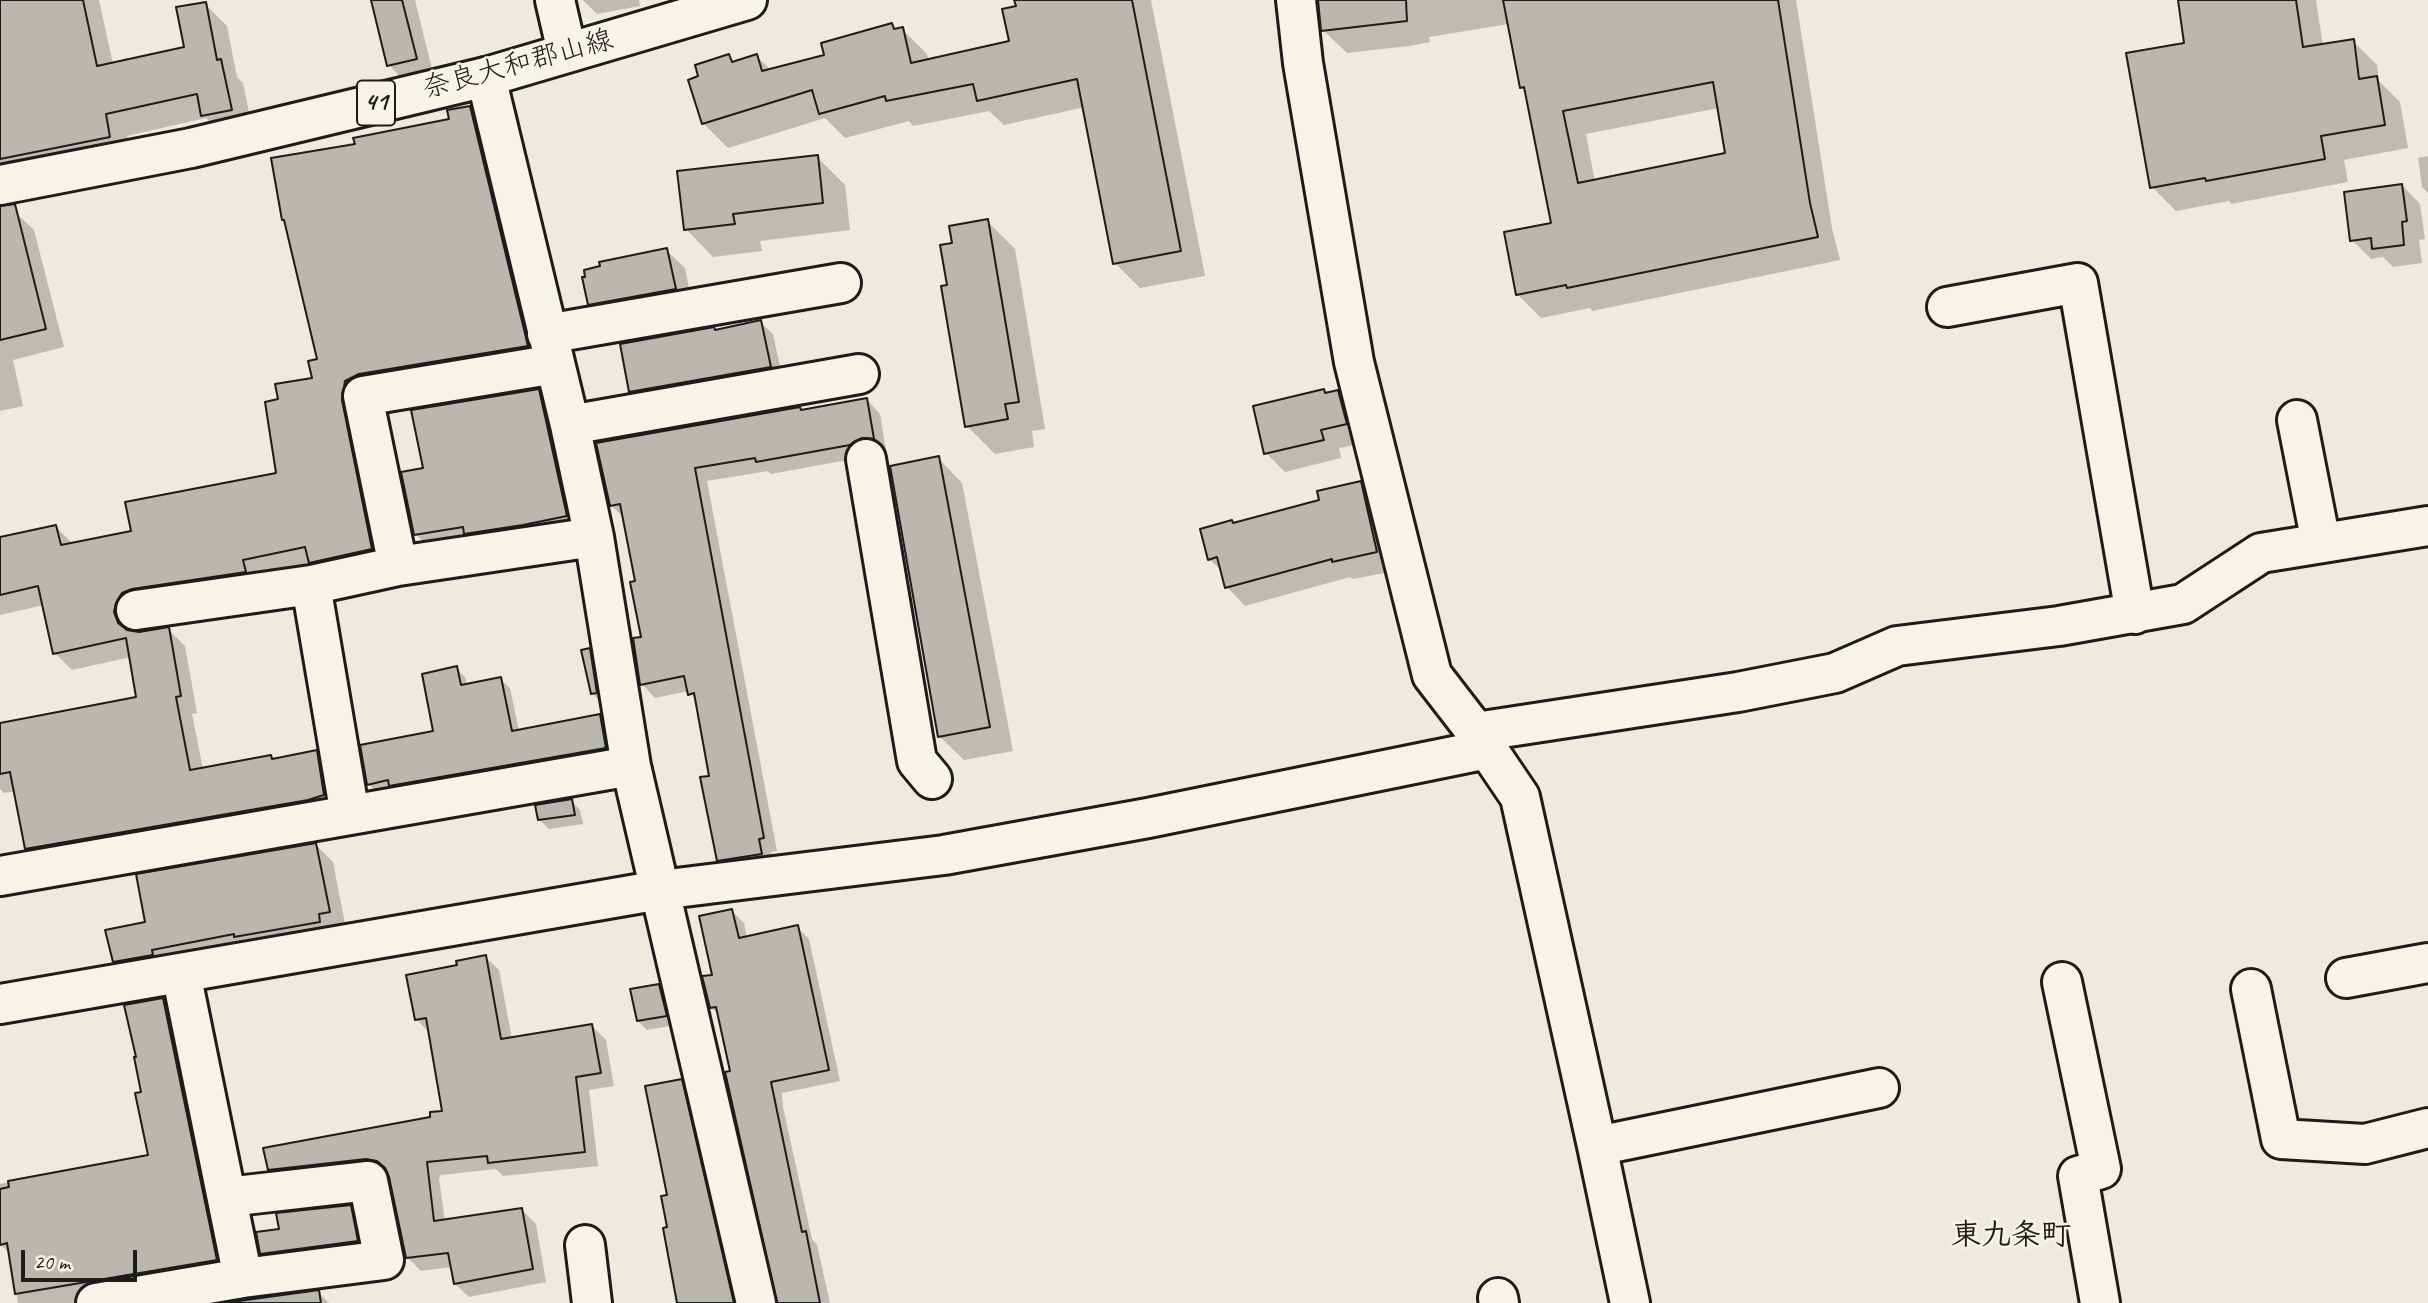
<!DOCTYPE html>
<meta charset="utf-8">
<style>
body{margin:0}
#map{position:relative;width:2428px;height:1303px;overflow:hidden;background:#eeeae0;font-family:Caveat,sans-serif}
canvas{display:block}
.scale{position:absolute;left:21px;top:1250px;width:116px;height:32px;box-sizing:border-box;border:4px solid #1c1c1c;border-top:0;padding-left:9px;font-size:21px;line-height:24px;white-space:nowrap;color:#1c1c1c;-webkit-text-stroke:5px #f7f3e8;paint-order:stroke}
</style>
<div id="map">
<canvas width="2428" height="1303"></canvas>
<div class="scale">20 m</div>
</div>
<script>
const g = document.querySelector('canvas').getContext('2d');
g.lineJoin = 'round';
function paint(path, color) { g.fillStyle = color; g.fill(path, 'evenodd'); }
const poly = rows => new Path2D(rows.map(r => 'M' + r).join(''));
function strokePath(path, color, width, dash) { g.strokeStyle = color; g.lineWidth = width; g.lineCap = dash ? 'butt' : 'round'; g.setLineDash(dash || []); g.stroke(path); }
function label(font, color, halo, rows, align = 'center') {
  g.font = font + ' Caveat,"Klee One",sans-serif'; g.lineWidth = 5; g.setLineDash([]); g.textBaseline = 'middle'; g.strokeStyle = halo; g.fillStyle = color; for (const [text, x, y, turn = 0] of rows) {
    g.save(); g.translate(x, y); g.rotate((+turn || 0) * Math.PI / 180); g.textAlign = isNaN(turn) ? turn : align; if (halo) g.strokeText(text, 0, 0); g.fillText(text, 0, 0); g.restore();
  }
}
const shadow = poly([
 [0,0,99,0,113,64,186,48,205,4,227,26,237,77,243,83,253,132,225,137,206,118,127,136,131,155,0,182],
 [373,0,415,0,434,77,406,83,389,65],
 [583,0,639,0,640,6,597,14],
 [1016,0,1151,0,1205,276,1140,288,1115,263,1085,107,1004,125,989,111,913,126,909,121,845,138,825,118,728,148,703,123,701,77,729,56,735,63,756,56,771,70,826,56,892,24,897,30,902,29,927,54,929,61,1011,42,1018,7],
 [1320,0,1796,0,1832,228,1840,260,1592,311,1590,308,1541,318,1517,294,1554,224,1527,92,1522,87,1509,24,1429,37,1430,42,1409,46,1347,53,1323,30],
 [1719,108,1727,155,1595,182,1586,134],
 [2180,0,2316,0,2323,46,2353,41,2377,65,2379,81,2400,102,2408,148,2344,160,2348,182,2231,204,2229,201,2176,211,2152,187,2186,44],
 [470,108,487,124,544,363,377,391,388,566,132,620,131,632,139,633,168,629,185,646,197,713,192,714,203,769,271,757,275,760,316,752,333,769,340,812,44,865,27,849,16,791,4,793,0,789,0,724,138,698,131,657,72,670,55,653,44,605,0,615,0,539,56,527,73,544,133,532,278,474,280,401,314,379,319,360,287,223,283,219,357,145,451,120],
 [2428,156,2428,193,2422,187,2418,158],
 [817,157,845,185,850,230,760,241,762,251,713,257,686,229],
 [2402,185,2420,204,2425,239,2419,240,2422,263,2393,267,2383,257,2371,259,2352,240],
 [15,212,34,230,64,347,13,360,23,406,0,411,0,216],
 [987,221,1015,249,1045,429,1032,431,1034,447,995,454,967,426,949,286,954,245],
 [666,250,685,268,693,308,608,323,589,304],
 [760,322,773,334,783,380,643,404,630,392,716,331],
 [538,391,547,400,575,524,425,544,416,534,425,470],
 [1324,391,1327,394,1338,392,1357,411,1365,443,1339,448,1341,458,1285,472,1266,453],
 [867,400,880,414,886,451,876,450,864,457,771,474,768,471,707,481,777,851,771,852,774,867,732,874,718,860,711,777,697,701,689,691,655,698,642,684,643,638,637,583,625,519,611,505,802,412],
 [938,458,962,483,1013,751,964,760,939,736],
 [1361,483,1379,502,1395,571,1353,579,1350,577,1245,606,1227,587,1223,572,1209,559,1234,524,1321,501],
 [589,650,598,659,602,703,593,694],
 [456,668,465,677,467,686,500,679,510,688,519,731,600,716,609,725,614,757,378,793,369,784,435,732],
 [571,800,580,810,583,824,549,829,540,820],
 [316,845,333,862,346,929,132,978,115,961,147,924],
 [732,911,744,923,747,938,797,927,809,939,840,1081,782,1093,783,1107,812,1239,817,1245,830,1303,779,1303,719,1015,711,1007,715,976],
 [485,957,499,970,512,1039,592,1026,606,1040,614,1086,589,1090,598,1166,503,1176,496,1169,441,1175,439,1179,445,1221,522,1210,536,1224,546,1282,469,1297,455,1284,452,1267,421,1271,408,1258,390,1174,380,1172,283,1183,269,1170,432,1119,444,1112,431,1034,416,1019,459,966],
 [659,986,668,995,675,1025,647,1030,638,1021],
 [163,1000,183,1020,236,1280,107,1303,18,1303,11,1255,0,1244,0,1184,150,1156,143,1094],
 [681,1081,693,1093,742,1303,678,1303,669,1229,669,1197],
 [350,1207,365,1222,372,1255,277,1268,262,1253,281,1231],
 [318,1292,329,1303,237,1303]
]);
const building = poly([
 [0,0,83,0,97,66,184,47,176,7,206,2,217,60,221,59,232,110,201,116,197,94,106,114,110,137,0,159,0,0],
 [371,0,402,0,417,59,387,66,371,0],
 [1014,0,1132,0,1181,251,1113,264,1077,79,977,101,973,84,886,101,885,96,819,114,812,90,702,124,688,80,698,76,695,65,729,54,732,62,757,54,762,71,824,55,821,43,892,23,894,29,903,27,911,63,1009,41,1002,9,1016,6,1014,0],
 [1318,0,1406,0,1407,21,1321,31,1318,0],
 [1503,0,1778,0,1810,203,1818,237,1567,288,1566,285,1516,295,1504,232,1551,223,1524,87,1520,88,1503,0],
 [1713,82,1725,153,1578,183,1563,111,1713,82],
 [2178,0,2296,0,2303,47,2354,39,2359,79,2377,76,2385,125,2321,136,2325,159,2206,181,2205,178,2150,188,2126,53,2184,43,2178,0],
 [470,106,528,346,359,374,345,381,342,400,372,549,309,563,305,547,243,560,246,572,132,589,122,593,116,603,114,612,118,623,127,630,139,632,169,627,181,696,176,697,190,770,271,755,272,759,317,750,324,795,308,800,25,849,10,772,0,774,0,723,136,697,126,638,53,654,38,586,0,595,0,537,56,525,61,545,131,531,125,502,276,473,265,402,278,399,275,384,312,378,308,361,317,359,284,220,282,220,271,158,355,144,353,138,449,119,447,110,470,106],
 [818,155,823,203,733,214,735,224,684,230,677,171,818,155],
 [2402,184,2407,221,2402,222,2404,245,2372,249,2371,238,2350,241,2344,192,2402,184],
 [15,204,46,329,0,340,0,206,15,204],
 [988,219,1019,402,1005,404,1008,419,965,427,941,286,947,285,940,245,952,243,949,226,988,219],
 [667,248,676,289,588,305,582,277,585,277,584,270,600,266,599,262,667,248],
 [761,320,771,367,629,392,620,344,714,327,715,330,761,320],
 [539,389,567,516,523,525,464,534,463,527,414,535,401,472,423,468,411,410,539,389],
 [1324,389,1325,393,1338,390,1347,424,1321,430,1324,440,1264,454,1253,406,1324,389],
 [867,398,874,439,862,438,850,445,756,462,755,458,695,468,764,838,759,839,762,854,717,861,700,777,709,776,694,693,688,695,684,676,640,685,633,638,641,637,630,582,635,581,620,504,610,506,596,443,800,407,801,410,867,398],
 [939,456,990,727,938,737,890,466,939,456],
 [1361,481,1377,552,1332,562,1332,559,1225,588,1217,557,1208,560,1200,529,1232,520,1233,523,1319,500,1317,491,1361,481],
 [590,648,597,693,591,694,581,650,590,648],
 [457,666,461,685,501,677,512,731,600,714,606,748,389,786,388,780,367,785,360,745,433,731,422,674,457,666],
 [572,799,575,815,538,820,535,805,572,799],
 [316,843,330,912,319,914,320,922,234,937,234,934,152,950,153,955,113,962,105,930,145,922,136,874,316,843],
 [732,909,739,938,798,925,829,1070,771,1082,793,1188,802,1232,806,1231,820,1303,777,1303,725,1072,730,1071,716,1007,710,1008,702,976,712,975,699,916,732,909],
 [486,955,501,1039,592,1024,601,1073,576,1077,585,1152,488,1163,487,1156,427,1162,434,1221,522,1208,533,1269,454,1284,448,1253,406,1258,389,1177,385,1168,377,1161,366,1159,268,1170,263,1148,430,1117,430,1112,442,1111,426,1018,415,1020,406,975,457,965,456,961,486,955],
 [659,984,667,1016,637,1021,630,989,659,984],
 [163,998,217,1260,15,1294,7,1243,0,1245,0,1189,9,1187,8,1181,148,1155,135,1093,141,1092,134,1057,136,1057,124,1005,163,998],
 [682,1079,734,1303,677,1303,663,1228,667,1227,661,1196,667,1195,645,1086,682,1079],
 [351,1205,358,1241,260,1254,256,1232,279,1229,276,1213,351,1205],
 [319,1290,321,1303,226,1303,246,1300,319,1290]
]);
const minor = poly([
 [555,0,567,52],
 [1296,0,1303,63,1354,362,1432,675,1476,732,1520,797,1597,1146,1630,1303],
 [486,77,570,425,594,537,631,766,756,1303],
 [1947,307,2078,283,2135,614],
 [547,334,841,283],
 [2297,420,2321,543],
 [570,425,859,374],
 [866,459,917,761,932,779],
 [398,566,363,396,555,364],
 [311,585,350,815],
 [136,610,311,585,398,566,594,537],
 [1476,732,1738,692,1835,673,1897,646,2059,626,2183,604,2261,553,2428,526],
 [0,876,631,766],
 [181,973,243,1278],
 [2346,978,2428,963],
 [2062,982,2101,1169,2078,1176,2100,1303],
 [2251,989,2281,1139,2365,1144,2428,1128],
 [0,1004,660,890,944,855,1148,818,1488,749],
 [1597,1146,1879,1088],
 [585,1245,592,1303],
 [1498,1298,1499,1303],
 [96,1303,243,1278,384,1260,368,1181,227,1197]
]);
const major = poly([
 [0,185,191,148,486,77,747,0]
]);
const shields = [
 [376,103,38]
];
const shieldNames = [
 ["41",376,103]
];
const streetNames = [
 ["奈良大和郡山線",518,65,-15]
];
const neighbourhoodNames = [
 ["東九条町",2011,1236]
];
paint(shadow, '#0003');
paint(building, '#bab7af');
strokePath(building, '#1c1c1c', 2);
strokePath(minor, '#1c1c1c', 44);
strokePath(major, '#1c1c1c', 44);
strokePath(minor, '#f7f3e8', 38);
strokePath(major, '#f7f3e8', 38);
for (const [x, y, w] of shields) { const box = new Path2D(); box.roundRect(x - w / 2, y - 22.5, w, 45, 5); g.fillStyle = '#f7f3e8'; g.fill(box); strokePath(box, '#1c1c1c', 2); }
label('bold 26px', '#1c1c1c', null, shieldNames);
label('28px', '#1c1c1c', '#f7f3e8', streetNames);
label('bold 30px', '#1c1c1c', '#f7f3e8', neighbourhoodNames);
</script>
